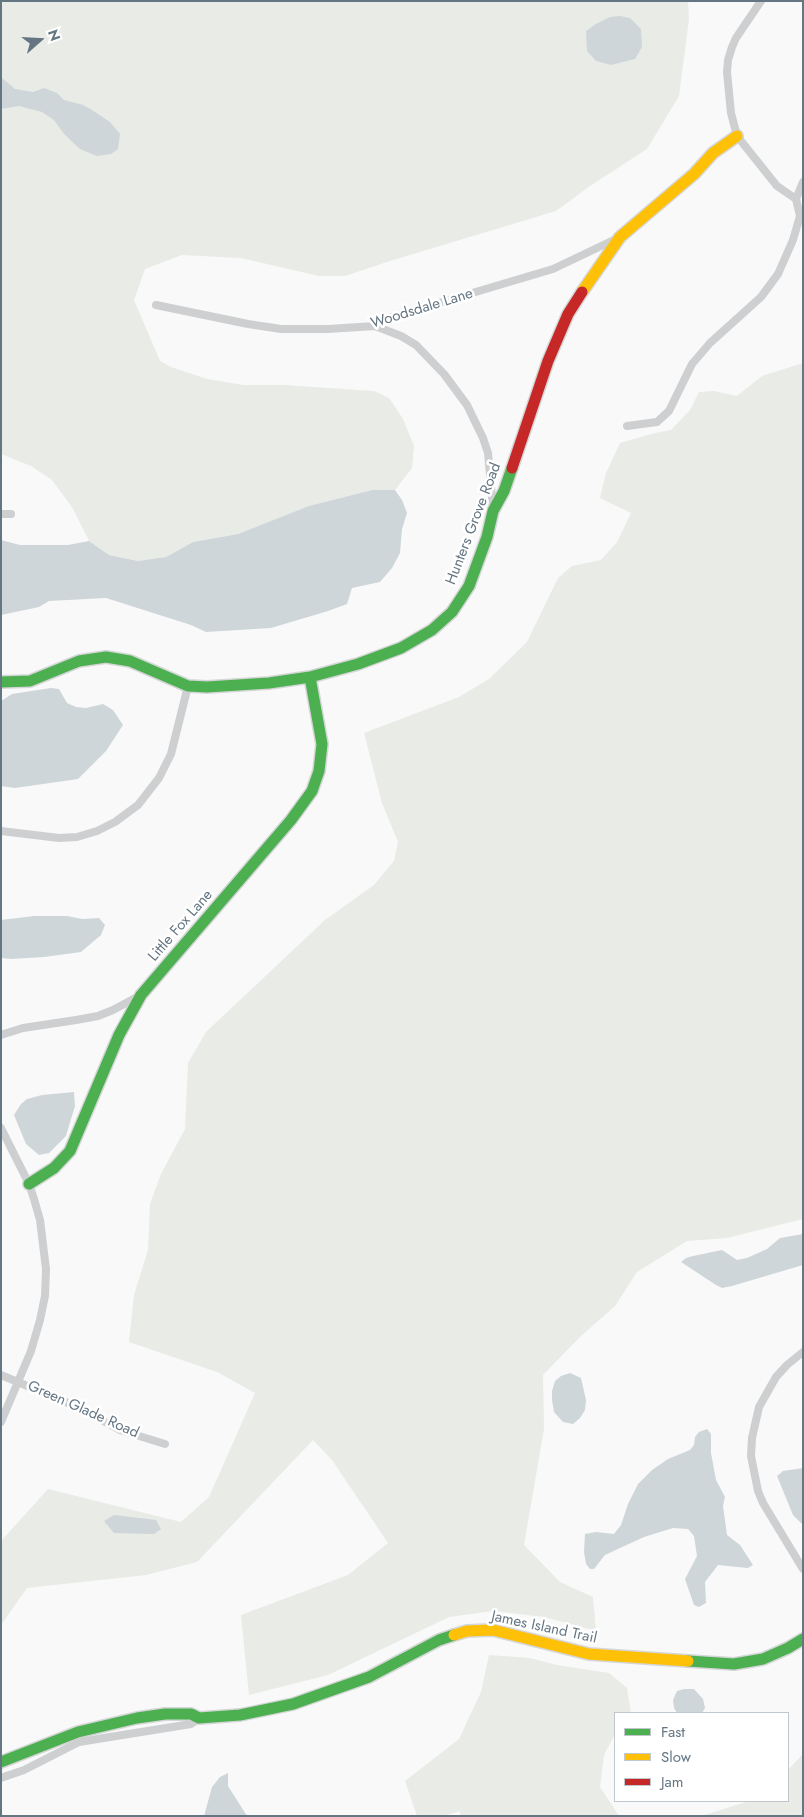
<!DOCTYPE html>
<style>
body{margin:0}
#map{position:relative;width:804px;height:1817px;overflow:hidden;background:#f9f9f9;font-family:Jost,sans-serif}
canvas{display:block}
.frame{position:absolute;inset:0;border:2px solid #657683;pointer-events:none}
.legend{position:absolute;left:614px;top:1712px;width:175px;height:90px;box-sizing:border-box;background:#fff;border:1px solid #c1c8cd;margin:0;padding:6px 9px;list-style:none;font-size:15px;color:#657683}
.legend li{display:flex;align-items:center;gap:10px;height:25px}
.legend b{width:25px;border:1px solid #c1c8cd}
.north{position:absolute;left:15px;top:15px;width:50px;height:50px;-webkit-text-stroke:4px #fff;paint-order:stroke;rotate:71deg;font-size:14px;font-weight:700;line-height:20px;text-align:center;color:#657683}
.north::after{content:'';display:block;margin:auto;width:18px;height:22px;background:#657683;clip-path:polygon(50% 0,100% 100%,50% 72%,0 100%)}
</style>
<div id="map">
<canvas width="804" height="1817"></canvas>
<div class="frame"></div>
<ul class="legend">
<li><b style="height:6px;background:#4caf50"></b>Fast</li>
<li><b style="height:6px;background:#ffc107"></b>Slow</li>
<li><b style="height:6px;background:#c62828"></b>Jam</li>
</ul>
<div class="north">N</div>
</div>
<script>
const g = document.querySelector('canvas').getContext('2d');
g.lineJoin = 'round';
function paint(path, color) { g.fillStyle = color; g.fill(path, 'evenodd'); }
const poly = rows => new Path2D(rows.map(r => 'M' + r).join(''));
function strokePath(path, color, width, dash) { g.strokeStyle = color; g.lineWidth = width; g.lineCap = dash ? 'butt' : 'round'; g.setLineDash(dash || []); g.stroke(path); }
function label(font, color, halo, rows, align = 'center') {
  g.font = font + ' Jost,sans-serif'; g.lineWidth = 5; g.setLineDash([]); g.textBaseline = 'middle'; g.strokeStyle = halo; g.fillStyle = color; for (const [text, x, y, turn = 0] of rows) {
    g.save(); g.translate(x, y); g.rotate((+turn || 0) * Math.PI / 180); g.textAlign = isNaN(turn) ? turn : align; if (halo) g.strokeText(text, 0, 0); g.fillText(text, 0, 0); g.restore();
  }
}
const green = poly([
 [1,1,688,1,689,19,679,96,647,149,590,186,556,211,390,261,345,276,319,276,241,258,182,255,145,269,134,300,160,361,171,367,207,379,243,385,283,385,374,391,389,398,403,419,414,446,412,468,395,490,372,490,310,506,238,534,193,542,166,557,138,561,109,555,89,541,72,507,52,480,31,466,1,454],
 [803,363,803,1219,727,1238,687,1241,637,1272,615,1306,580,1337,543,1375,544,1429,524,1545,560,1582,593,1597,596,1631,544,1617,493,1611,449,1617,328,1675,249,1695,241,1615,348,1575,388,1543,332,1460,313,1440,197,1562,146,1575,27,1588,1,1625,1,1541,48,1489,181,1522,209,1497,255,1393,217,1372,129,1342,134,1295,148,1250,150,1204,161,1174,185,1129,188,1063,206,1032,325,920,374,885,394,861,398,842,382,803,364,733,459,697,489,679,527,642,558,578,572,566,601,560,617,542,631,513,600,498,606,473,620,443,655,433,671,430,690,410,699,392,714,391,737,396,762,376],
 [489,1655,530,1658,557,1665,609,1673,627,1688,631,1713,615,1713,615,1734,604,1755,600,1787,619,1816,460,1816,460,1811,443,1816,417,1816,405,1781,459,1739,481,1692],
 [803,1754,803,1816,702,1816,749,1801,788,1801,788,1770]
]);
const water = poly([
 [620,16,630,18,641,29,642,47,635,59,611,65,596,61,587,51,586,31,596,24,610,17],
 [1,77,15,89,33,92,44,88,57,93,64,100,83,105,92,110,110,122,120,134,118,149,111,154,97,156,80,149,65,135,54,120,42,112,19,106,1,109],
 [372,490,395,490,402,500,407,513,402,529,400,553,392,568,380,582,352,588,347,604,328,611,271,628,206,632,191,625,106,598,49,601,39,607,1,615,1,540,20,545,68,545,89,541,109,555,138,561,166,557,193,542,238,534,309,506],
 [51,688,59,689,67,703,76,707,86,708,103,704,113,710,123,725,106,751,78,779,15,788,1,786,1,701,12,694],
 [34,916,67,916,82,919,99,918,105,925,101,935,81,952,44,957,11,959,1,958,1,920],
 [74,1092,75,1106,66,1136,49,1153,39,1155,26,1144,14,1115,21,1104,27,1099,42,1095],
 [803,1234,803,1265,732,1286,722,1288,716,1285,681,1262,686,1258,693,1256,722,1250,737,1260,747,1258,767,1249,780,1238],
 [570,1373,581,1378,586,1400,585,1410,580,1418,573,1424,563,1422,554,1412,552,1400,552,1391,555,1381,561,1376],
 [707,1429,711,1434,711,1453,716,1480,725,1497,723,1506,727,1535,740,1545,753,1565,748,1568,718,1565,705,1582,706,1603,699,1607,694,1605,685,1579,697,1556,694,1536,688,1529,673,1528,644,1537,605,1555,594,1569,590,1569,586,1564,584,1552,585,1534,596,1532,614,1534,621,1525,628,1504,638,1484,652,1470,668,1459,690,1450,694,1445,695,1437,699,1432],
 [803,1468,803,1523,802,1524,793,1515,777,1476,783,1471],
 [114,1515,156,1520,161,1529,154,1534,114,1533,104,1521],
 [684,1689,694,1689,703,1699,705,1708,702,1713,677,1713,674,1708,673,1700,677,1691],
 [228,1773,228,1786,247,1816,204,1816,212,1787,220,1777]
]);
const street = poly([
 [761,1,736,38,732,47,728,60,727,72,731,113,737,136,777,186,796,199,803,182],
 [156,305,248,324,281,329,328,329,375,326,378,321,553,269,618,238],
 [375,326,401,336,416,345,444,374,467,405,483,438,488,453,493,509],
 [627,426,657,422,669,411,692,364,710,343,761,297,778,274,793,240,800,216,796,199],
 [1,514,11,514],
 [1,831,59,838,77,837,97,831,115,822,138,805,159,778,171,754,188,686],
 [1,1035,23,1028,76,1020,98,1016,113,1010,139,996],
 [1,1128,29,1184,34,1199,40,1220,46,1269,45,1296,40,1320,31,1351,1,1422],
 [803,1352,787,1365,776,1377,759,1407,752,1438,751,1456,758,1491,763,1503,803,1569],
 [1,1375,80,1408,120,1430,165,1444],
 [1,1778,24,1770,79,1742,191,1724,199,1718]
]);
const fast = poly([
 [1,682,30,681,79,661,106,657,130,661,188,686,207,687,269,683,310,677,358,664,401,648,432,630,452,612,469,586,487,537,493,511,504,491,512,468],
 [29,1184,54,1168,70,1151,119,1035,141,995,291,820,312,791,319,771,322,744,310,677],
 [688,1661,734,1664,763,1659,788,1648,803,1639],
 [1,1762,78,1732,137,1718,165,1714,191,1714,199,1718,240,1715,293,1704,369,1677,439,1640,454,1635]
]);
const slow = poly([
 [582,292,620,237,694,174,713,153,737,136],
 [454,1635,467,1631,493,1630,589,1654,688,1661]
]);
const jam = poly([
 [512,468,548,361,568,314,582,292]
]);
const streetNames = [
 ["Woodsdale Lane",422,309,-17],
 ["Hunters Grove Road",474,524,-69],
 ["Little Fox Lane",181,926,-49],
 ["Green Glade Road",83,1410,24],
 ["James Island Trail",544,1628,12]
];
paint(green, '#e8ebe6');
paint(water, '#ced6d9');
strokePath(fast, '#d5d6d7', 14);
strokePath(slow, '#d5d6d7', 14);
strokePath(jam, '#d5d6d7', 14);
strokePath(street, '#cecfd0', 8);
strokePath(fast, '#4caf50', 11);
strokePath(slow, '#ffc107', 11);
strokePath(jam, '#c62828', 11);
label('15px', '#657683', '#fff', streetNames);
</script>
